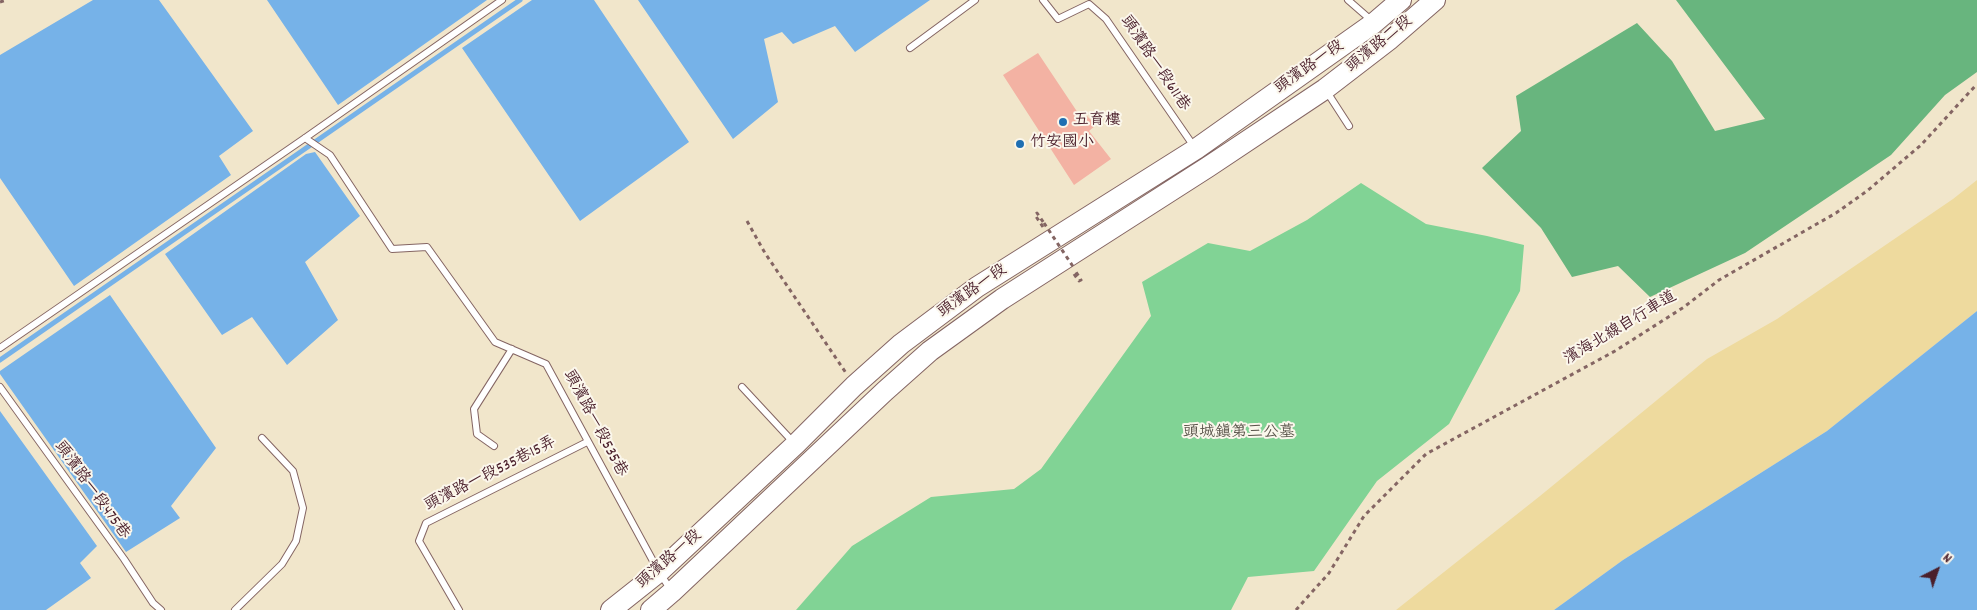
<!DOCTYPE html>
<meta charset="utf-8">
<style>
body{margin:0}
#map{position:relative;width:1977px;height:610px;overflow:hidden;background:#f1e6cb;font-family:Dekko,sans-serif}
canvas{display:block}
.north{position:absolute;left:1912px;top:545px;width:50px;height:50px;-webkit-text-stroke:4px #fbf7ec;paint-order:stroke;rotate:41deg;font-size:14px;font-weight:700;line-height:20px;text-align:center;color:#4a1f2b}
.north::after{content:'';display:block;margin:auto;width:18px;height:22px;background:#4a1f2b;clip-path:polygon(50% 0,100% 100%,50% 72%,0 100%)}
</style>
<div id="map">
<canvas width="1977" height="610"></canvas>
<div class="north">N</div>
</div>
<script>
const g = document.querySelector('canvas').getContext('2d');
g.lineJoin = 'round';
function paint(path, color) { g.fillStyle = color; g.fill(path, 'evenodd'); }
const poly = rows => new Path2D(rows.map(r => 'M' + r).join(''));
function strokePath(path, color, width, dash) { g.strokeStyle = color; g.lineWidth = width; g.lineCap = dash ? 'butt' : 'round'; g.setLineDash(dash || []); g.stroke(path); }
function label(font, color, halo, rows, align = 'center') {
  g.font = font + ' Dekko,"LXGW WenKai TC",sans-serif'; g.lineWidth = 4; g.setLineDash([]); g.textBaseline = 'middle'; g.strokeStyle = halo; g.fillStyle = color; for (const [text, x, y, turn = 0] of rows) {
    g.save(); g.translate(x, y); g.rotate((+turn || 0) * Math.PI / 180); g.textAlign = isNaN(turn) ? turn : align; if (halo) g.strokeText(text, 0, 0); g.fillText(text, 0, 0); g.restore();
  }
}
const green = poly([
 [1361,183,1426,224,1487,236,1524,245,1520,291,1449,424,1377,481,1314,571,1248,577,1231,610,796,610,852,546,931,497,1014,489,1041,469,1151,316,1142,282,1208,243,1250,251,1307,220]
]);
const forest = poly([
 [1676,0,1977,0,1977,72,1945,95,1891,155,1745,253,1650,297,1618,266,1572,277,1541,228,1482,168,1521,131,1516,96,1637,23,1672,61,1715,131,1765,119]
]);
const sand = poly([
 [1977,180,1977,311,1827,431,1623,560,1554,610,1396,610,1540,496,1707,359,1777,319,1953,199]
]);
const water = poly([
 [93,0,159,0,253,131,219,156,231,175,74,286,0,178,0,55],
 [267,0,487,0,338,105],
 [532,0,594,0,689,142,580,221,462,48],
 [638,0,930,0,855,52,835,26,793,44,782,32,764,39,778,102,733,139],
 [315,152,360,216,305,262,338,320,287,365,252,317,222,335,165,254,306,154],
 [110,295,216,448,171,506,180,518,126,552,0,374,0,371],
 [1977,311,1977,610,1554,610,1623,560,1827,431],
 [0,411,97,546,80,563,91,578,46,610,0,610]
]);
const stream = poly([
 [0,360,520,0]
]);
const building = poly([
 [1038,53,1082,119,1087,116,1096,125,1089,131,1111,159,1074,185,1003,75]
]);
const path = poly([
 [0,2,6,0],
 [747,221,765,253,846,373],
 [1043,227,1035,215,1037,213,1044,223],
 [1074,274,1079,281,1081,280,1076,272],
 [1296,610,1329,573,1364,516,1426,454,1615,351,1684,307,1719,280,1836,213,1867,191,1921,145,1977,84]
]);
const service = poly([
 [1043,0,1058,19,1089,4,1106,19,1195,148],
 [1348,0,1371,20],
 [910,48,975,0],
 [1327,92,1349,126],
 [305,138,330,155,392,249,427,247,495,342,546,364,659,572,671,590],
 [0,348,305,138,502,0],
 [0,387,124,559,153,603,161,610],
 [742,387,794,443],
 [494,446,477,434,474,409,512,349],
 [235,610,282,564,296,541,303,508,293,471,262,438],
 [459,610,419,541,426,523,587,442]
]);
const primary = poly([
 [611,610,659,572,796,444,854,386,901,344,977,287,1196,149,1374,23,1401,0],
 [651,610,672,592,885,391,930,351,1002,299,1208,167,1325,89,1390,39,1435,0]
]);
const pathBridge = poly([
 [1044,223,1074,268]
]);
const markers = [
 [1063,122,5,"#1f6fb2"],
 [1020,144,5,"#1f6fb2"]
];
const streetNames = [
 ["頭濱路二段",1380,45,-39],
 ["頭濱路一段611巷",1154,64,56],
 ["頭濱路一段",1310,68,-35],
 ["頭濱路一段",973,292,-35],
 ["濱海北線自行車道",1621,329,-31],
 ["頭濱路一段535巷",594,424,62],
 ["頭濱路一段535巷15弄",491,475,-27],
 ["頭濱路一段475巷",91,491,54],
 ["頭濱路一段",670,560,-41]
];
const poiNames = [
 ["五育樓",1073,122],
 ["竹安國小",1030,144]
];
const parkNames = [
 ["頭城鎮第三公墓",1239,434]
];
paint(green, '#81d395');
paint(forest, '#68b57e');
paint(sand, '#eeda9e');
paint(water, '#76b2e8');
strokePath(stream, '#76b2e8', 5);
paint(building, '#f3b2a3');
strokePath(service, '#846563', 8);
strokePath(primary, '#846563', 22);
strokePath(path, '#846563', 3, [4, 4]);
strokePath(service, '#fff', 6);
strokePath(primary, '#fff', 20);
strokePath(pathBridge, '#846563', 3, [4, 4]);
for (const [x, y, r, color] of markers) { const dot = new Path2D(); dot.arc(x, y, r, 0, 2 * Math.PI); g.fillStyle = color; g.fill(dot); strokePath(dot, '#fbf7ec', 2); }
label('16px', '#4a1f2b', '#fbf7ec', streetNames);
label('16px', '#4a1f2b', '#fbf7ec', poiNames, 'left');
label('16px', '#5a554b', '#fbf7ec', parkNames);
</script>
